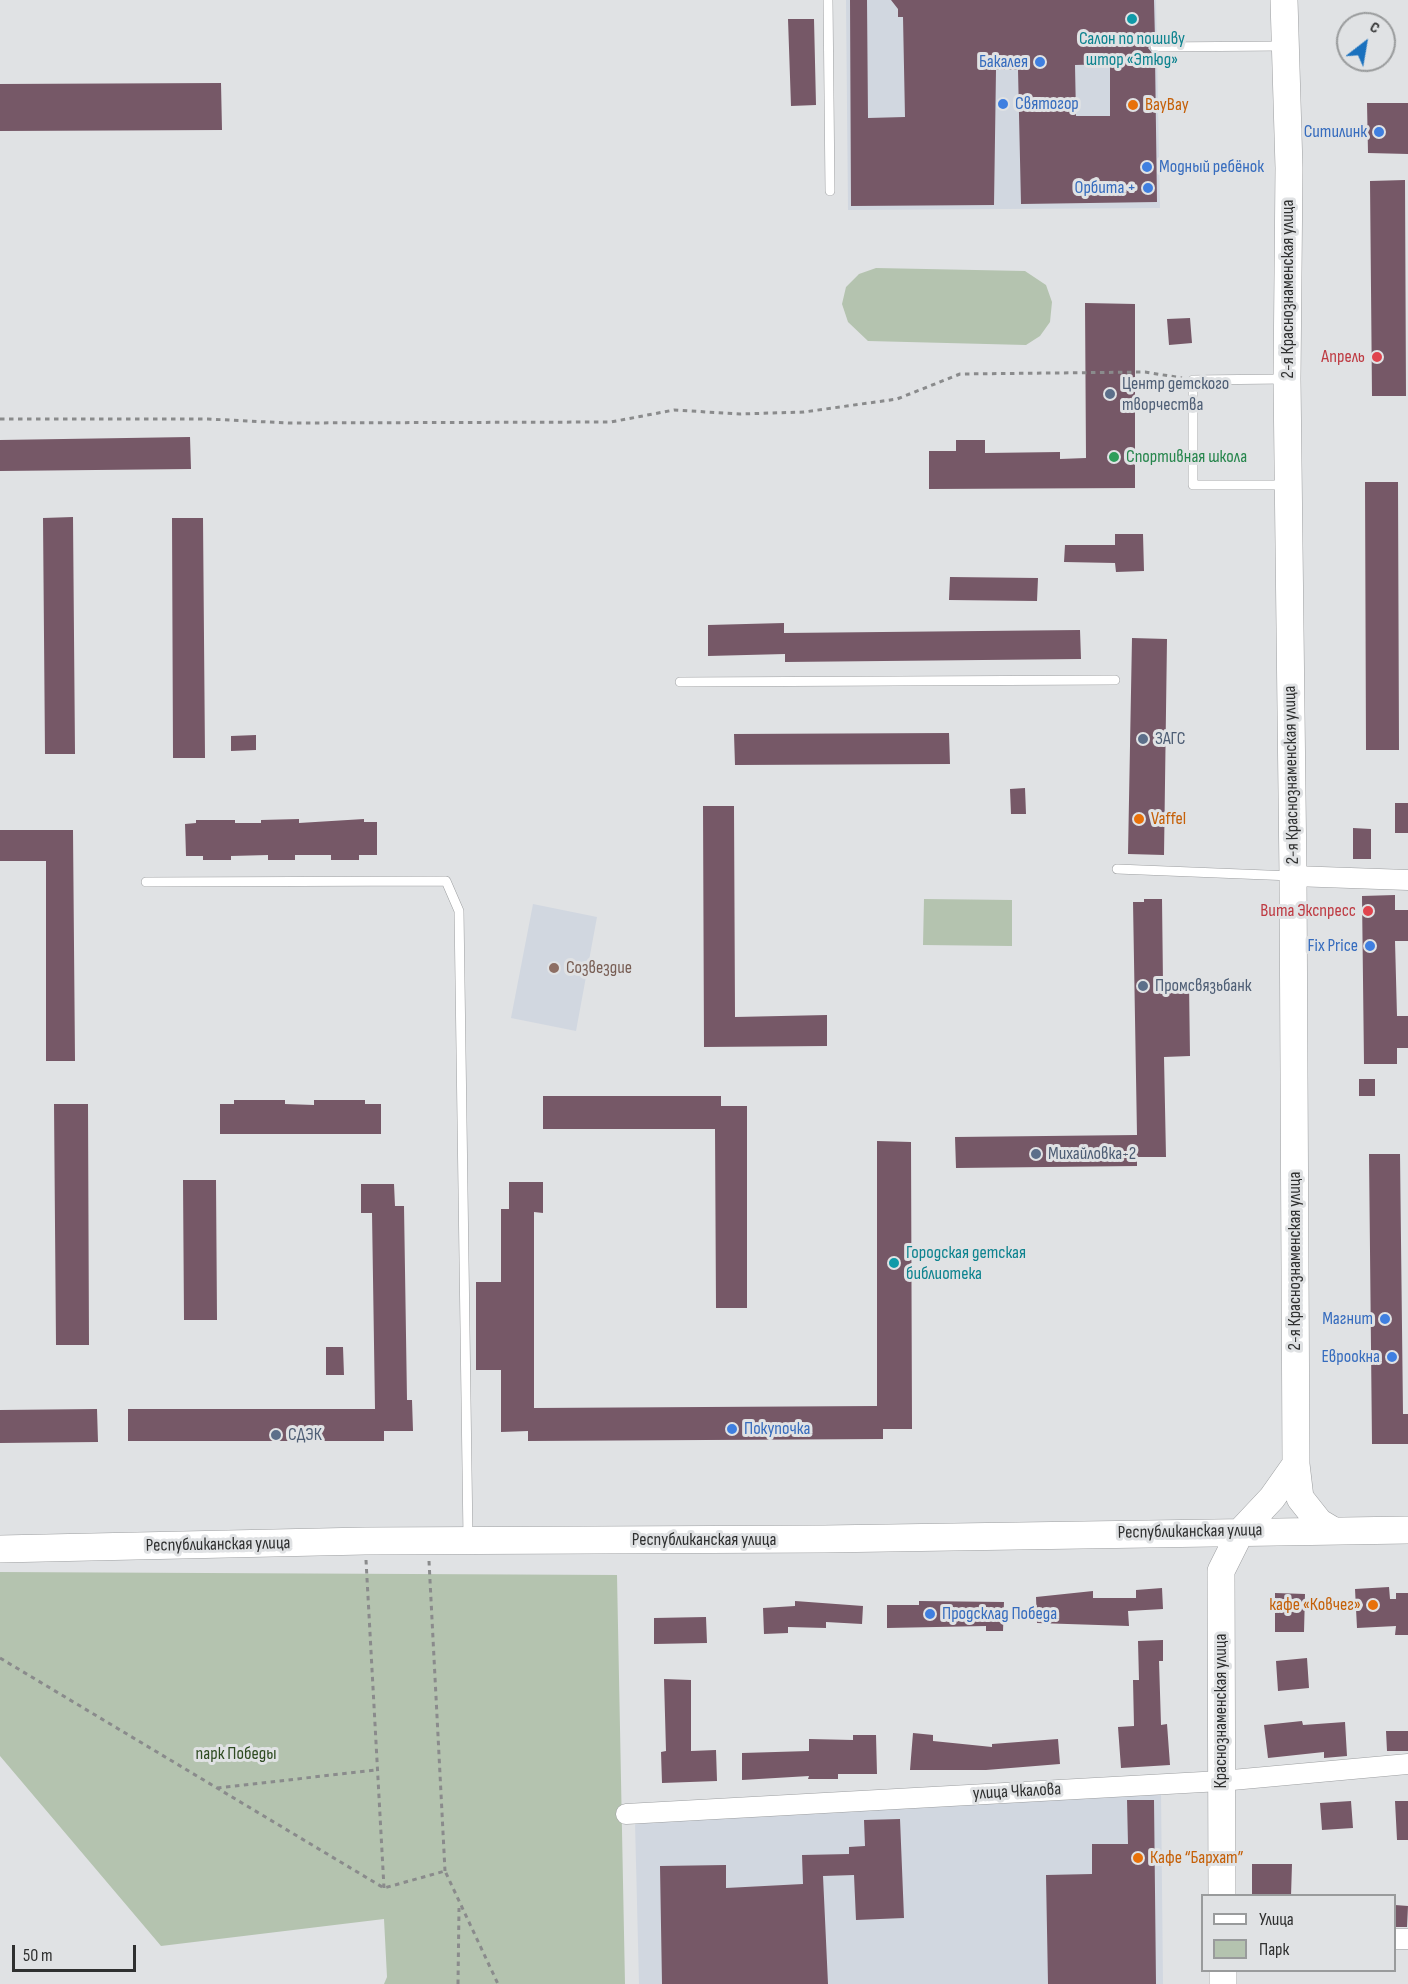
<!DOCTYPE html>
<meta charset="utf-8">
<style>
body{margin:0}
#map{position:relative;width:1408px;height:1984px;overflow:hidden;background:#e0e2e4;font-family:"Sofia Sans Condensed",sans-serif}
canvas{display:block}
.legend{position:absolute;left:1201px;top:1894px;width:195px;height:78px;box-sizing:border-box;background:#e0e2e4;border:2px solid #999b9c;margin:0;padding:8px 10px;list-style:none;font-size:18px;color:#2f3030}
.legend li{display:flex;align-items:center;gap:12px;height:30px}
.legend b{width:30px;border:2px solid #999b9c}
.north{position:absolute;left:1336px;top:12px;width:60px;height:60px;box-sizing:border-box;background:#e0e2e4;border:2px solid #999b9c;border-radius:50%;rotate:31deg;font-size:16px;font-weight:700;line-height:24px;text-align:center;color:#2f3030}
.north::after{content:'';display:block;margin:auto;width:21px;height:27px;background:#1a71be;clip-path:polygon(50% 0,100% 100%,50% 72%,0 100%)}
.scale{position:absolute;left:12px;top:1945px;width:124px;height:27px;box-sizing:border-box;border:3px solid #2f3030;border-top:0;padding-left:8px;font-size:18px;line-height:21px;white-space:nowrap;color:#2f3030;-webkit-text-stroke:4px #e0e2e4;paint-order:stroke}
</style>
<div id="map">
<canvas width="1408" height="1984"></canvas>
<ul class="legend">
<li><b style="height:8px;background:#fff"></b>Улица</li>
<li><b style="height:16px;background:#b4c3af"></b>Парк</li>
</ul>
<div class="north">С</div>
<div class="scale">50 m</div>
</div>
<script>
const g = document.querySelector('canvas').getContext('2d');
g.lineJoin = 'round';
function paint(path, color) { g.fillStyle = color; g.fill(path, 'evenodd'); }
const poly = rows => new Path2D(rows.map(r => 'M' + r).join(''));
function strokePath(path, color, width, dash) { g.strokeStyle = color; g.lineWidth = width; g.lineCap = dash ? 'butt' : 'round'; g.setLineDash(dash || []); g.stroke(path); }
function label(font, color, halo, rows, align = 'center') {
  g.font = font + ' "Sofia Sans Condensed",sans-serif'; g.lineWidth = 6; g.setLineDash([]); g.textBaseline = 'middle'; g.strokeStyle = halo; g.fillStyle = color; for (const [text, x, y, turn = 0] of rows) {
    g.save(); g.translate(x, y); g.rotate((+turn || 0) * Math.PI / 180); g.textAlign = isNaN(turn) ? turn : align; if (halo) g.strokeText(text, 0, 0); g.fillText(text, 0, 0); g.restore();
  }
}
const built = poly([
 [846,0,1156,0,1160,208,848,210],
 [533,904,597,917,576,1031,511,1018],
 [1161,1791,1163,1984,639,1984,635,1822]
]);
const green = poly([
 [876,268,1025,271,1046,285,1052,302,1050,322,1040,336,1026,345,868,341,848,322,842,304,846,287,859,274],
 [924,899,1012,900,1012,946,923,945],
 [0,1572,617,1575,625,1984,384,1984,387,1977,384,1919,161,1946,0,1756]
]);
const building = poly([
 [850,0,867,0,868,118,905,117,903,17,898,17,898,9,891,0,1154,0,1155,40,1148,48,1155,56,1157,202,1021,204,1018,70,996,70,994,205,851,206],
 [1110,64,1110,116,1076,116,1075,65],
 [788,19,814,19,816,105,791,106],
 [221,83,222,130,0,131,0,84],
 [1367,103,1408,103,1408,154,1368,153],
 [1405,180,1406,396,1372,396,1370,181],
 [1085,303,1135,304,1135,488,929,489,929,451,956,451,956,440,985,440,985,453,1060,452,1060,459,1086,458],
 [1190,318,1192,343,1169,345,1167,319],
 [190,437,191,469,0,471,0,440],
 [1365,482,1398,482,1399,750,1366,750],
 [73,517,75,754,45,754,43,518],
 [172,518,203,518,205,758,173,758],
 [1115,534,1143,534,1144,571,1116,572,1115,563,1064,562,1065,545,1115,545],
 [950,577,1038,578,1037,601,949,600],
 [784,623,784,633,1080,630,1081,659,785,662,785,654,708,656,708,625],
 [1132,638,1167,639,1164,855,1128,854],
 [949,733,950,764,735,765,734,734],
 [256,735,256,750,231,751,231,736],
 [1025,788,1026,814,1011,814,1010,789],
 [1395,803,1408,803,1408,833,1395,833],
 [703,806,734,806,735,1017,827,1015,827,1046,704,1047],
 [299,819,299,823,364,819,364,822,377,822,377,855,359,855,359,860,331,860,331,855,295,855,295,860,268,860,268,855,231,856,231,860,203,860,203,856,186,856,185,824,196,823,196,820,235,820,235,823,261,823,261,820],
 [1353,828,1371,829,1371,859,1353,859],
 [0,830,73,830,75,1061,46,1061,46,861,0,861],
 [1395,895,1395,910,1408,910,1408,941,1395,941,1397,1016,1408,1016,1408,1048,1397,1048,1397,1064,1364,1064,1362,896],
 [1144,899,1162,899,1163,984,1189,983,1190,1056,1164,1057,1166,1157,1137,1157,1137,1166,956,1168,955,1137,1137,1135,1133,902,1144,902],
 [1359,1079,1375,1079,1375,1096,1359,1096],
 [543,1096,721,1096,721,1106,747,1106,747,1308,716,1308,715,1129,543,1129],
 [234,1100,285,1100,285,1104,314,1105,314,1100,365,1100,365,1104,381,1104,381,1134,220,1134,220,1104,234,1104],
 [54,1104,88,1104,89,1345,56,1345],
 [877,1141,911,1142,912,1429,883,1429,883,1439,528,1441,528,1431,501,1432,501,1370,476,1370,476,1282,501,1282,501,1209,509,1209,509,1182,543,1182,543,1213,534,1212,534,1408,877,1406],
 [1369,1154,1400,1154,1403,1414,1408,1414,1408,1444,1372,1444],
 [183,1180,216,1180,217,1320,184,1320],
 [361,1184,394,1184,395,1206,404,1206,407,1400,412,1400,413,1431,384,1431,384,1441,128,1441,128,1409,375,1409,372,1213,361,1213],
 [326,1347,343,1347,344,1375,326,1375],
 [97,1409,98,1442,0,1443,0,1410],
 [1389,1587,1390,1599,1396,1599,1396,1593,1408,1593,1408,1635,1395,1635,1396,1626,1357,1628,1355,1589],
 [1162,1588,1163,1609,1128,1611,1129,1626,1037,1623,1036,1597,1093,1591,1093,1598,1136,1598,1136,1590],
 [1275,1593,1305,1594,1304,1632,1275,1632],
 [795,1601,863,1606,862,1624,826,1622,826,1628,788,1627,788,1633,764,1634,763,1608,795,1606],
 [919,1601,1004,1602,1003,1631,986,1631,986,1626,887,1628,887,1605,919,1605],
 [706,1617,707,1643,654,1644,654,1618],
 [1163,1640,1163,1661,1159,1661,1161,1725,1167,1724,1170,1765,1121,1768,1118,1727,1134,1726,1133,1680,1139,1680,1138,1641],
 [1307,1658,1309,1688,1278,1691,1276,1661],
 [664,1679,691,1680,691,1751,716,1750,717,1781,662,1783,661,1752,666,1751],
 [1302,1721,1303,1725,1345,1722,1347,1756,1324,1758,1324,1752,1268,1758,1264,1725],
 [1386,1731,1408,1731,1408,1751,1387,1751],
 [913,1733,933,1735,933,1741,992,1747,992,1744,1058,1739,1060,1764,986,1770,910,1770],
 [853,1735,876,1735,877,1774,838,1774,838,1779,808,1779,809,1776,742,1780,742,1753,809,1751,809,1739,853,1740],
 [1127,1800,1154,1800,1156,1984,1048,1984,1046,1875,1092,1874,1092,1844,1128,1844],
 [1351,1801,1353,1828,1322,1830,1320,1803],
 [1395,1801,1408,1801,1408,1840,1397,1840],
 [900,1819,904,1918,856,1920,854,1875,823,1876,828,1984,662,1984,660,1866,726,1865,726,1888,803,1884,802,1855,849,1854,849,1847,865,1846,864,1820],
 [1252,1864,1292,1864,1291,1896,1252,1896],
 [1395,1905,1408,1906,1407,1927,1395,1927]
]);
const path = poly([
 [0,419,208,419,288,423,611,422,674,410,740,414,804,412,897,399,960,374,1145,372,1182,378],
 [366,1560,384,1888],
 [429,1561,445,1871],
 [0,1658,384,1888,445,1871,498,1984],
 [217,1788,376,1770],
 [458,1984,459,1908]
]);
const lane = poly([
 [828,0,830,191],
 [1155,47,1282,46],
 [1285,379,1193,380,1193,485,1285,485],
 [680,682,1115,680],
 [1117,869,1292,876],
 [146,882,446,881,459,911,468,1538]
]);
const street = poly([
 [1293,876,1408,880],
 [626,1814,1221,1781,1408,1764],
 [1394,1939,1408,1939]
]);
const secondary = poly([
 [1296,1464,1300,1498,1319,1522,1334,1531],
 [0,1549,365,1541,824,1539,1408,1530],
 [1222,1896,1221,1571,1241,1531,1272,1498,1296,1464,1293,876,1287,379,1289,168,1284,0],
 [1223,1984,1223,1970]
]);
const markers = [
 [1132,19,6,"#0f9aa8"],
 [1040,62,6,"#3f7fe0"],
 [1003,104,6,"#3f7fe0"],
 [1133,105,6,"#e8710a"],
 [1379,132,6,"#3f7fe0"],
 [1147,167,6,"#3f7fe0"],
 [1148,188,6,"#3f7fe0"],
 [1377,357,6,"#e0444e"],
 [1110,394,6,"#5c6f8a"],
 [1114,457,6,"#2e9e5b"],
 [1143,739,6,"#5c6f8a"],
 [1139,819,6,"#e8710a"],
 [1368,911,6,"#e0444e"],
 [1370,946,6,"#3f7fe0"],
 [554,968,6,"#8d6e63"],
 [1143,986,6,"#5c6f8a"],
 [1036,1154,6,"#5c6f8a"],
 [894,1263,6,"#0f9aa8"],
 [1385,1319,6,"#3f7fe0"],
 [1392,1357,6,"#3f7fe0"],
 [732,1429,6,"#3f7fe0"],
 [276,1435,6,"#5c6f8a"],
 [1373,1605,6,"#e8710a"],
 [930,1614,6,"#3f7fe0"],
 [1138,1858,6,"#e8710a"]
];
const cultureNames = [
 ["Салон по пошиву",1132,39],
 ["штор «Этюд»",1132,60],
 ["Городская детская",906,1253,"left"],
 ["библиотека",906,1274,"left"]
];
const shopNames = [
 ["Бакалея",1028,62],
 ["Святогор",1015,104,"left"],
 ["Ситилинк",1367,132],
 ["Модный ребёнок",1159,167,"left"],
 ["Орбита +",1136,188],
 ["Fix Price",1358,946],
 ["Магнит",1373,1319],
 ["Евроокна",1380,1357],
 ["Покупочка",744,1429,"left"],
 ["Продсклад Победа",942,1614,"left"]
];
const foodNames = [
 ["BayBay",1145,105],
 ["Vaffel",1151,819],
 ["кафе «Ковчег»",1361,1605,"right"],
 ["Кафе “Бархат”",1150,1858]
];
const streetNames = [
 ["2-я Краснознаменская улица",1288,289,-90],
 ["2-я Краснознаменская улица",1292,775,-91],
 ["2-я Краснознаменская улица",1295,1261,-90],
 ["Республиканская улица",1190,1532,-1],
 ["Республиканская улица",704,1540],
 ["Республиканская улица",218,1545,-1],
 ["Краснознаменская улица",1221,1711,-90],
 ["улица Чкалова",1017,1792,-3]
];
const healthNames = [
 ["Апрель",1365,357],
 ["Вита Экспресс",1356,911]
];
const serviceNames = [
 ["Центр детского",1122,384],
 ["творчества",1122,405],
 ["ЗАГС",1155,739],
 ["Промсвязьбанк",1155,986],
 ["Михайловка-2",1048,1154],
 ["СДЭК",288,1435]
];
const leisureNames = [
 ["Спортивная школа",1126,457]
];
const educationNames = [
 ["Созвездие",566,968]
];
const parkNames = [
 ["парк Победы",236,1754]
];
paint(built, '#d1d7e0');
paint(green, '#b4c3af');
paint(building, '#765867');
strokePath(lane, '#9c9ea0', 10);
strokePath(street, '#9c9ea0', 21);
strokePath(secondary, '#9c9ea0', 28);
strokePath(path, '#8a8b8c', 3, [4.5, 4.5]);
strokePath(lane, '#fff', 9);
strokePath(street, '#fff', 20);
strokePath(secondary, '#fff', 27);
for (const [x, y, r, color] of markers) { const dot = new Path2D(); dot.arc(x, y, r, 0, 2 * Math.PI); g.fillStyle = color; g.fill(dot); strokePath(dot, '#e0e2e4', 2); }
label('18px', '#0d838f', '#e0e2e4', cultureNames);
label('18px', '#366cbe', '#e0e2e4', shopNames, 'right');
label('18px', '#c56008', '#e0e2e4', foodNames, 'left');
label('18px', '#2f3030', '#e0e2e4', streetNames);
label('18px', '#be3a42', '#e0e2e4', healthNames, 'right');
label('18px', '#4e5e75', '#e0e2e4', serviceNames, 'left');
label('18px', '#27864d', '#e0e2e4', leisureNames, 'left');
label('18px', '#785e54', '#e0e2e4', educationNames, 'left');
label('18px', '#2e4b21', '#e0e2e4', parkNames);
</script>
